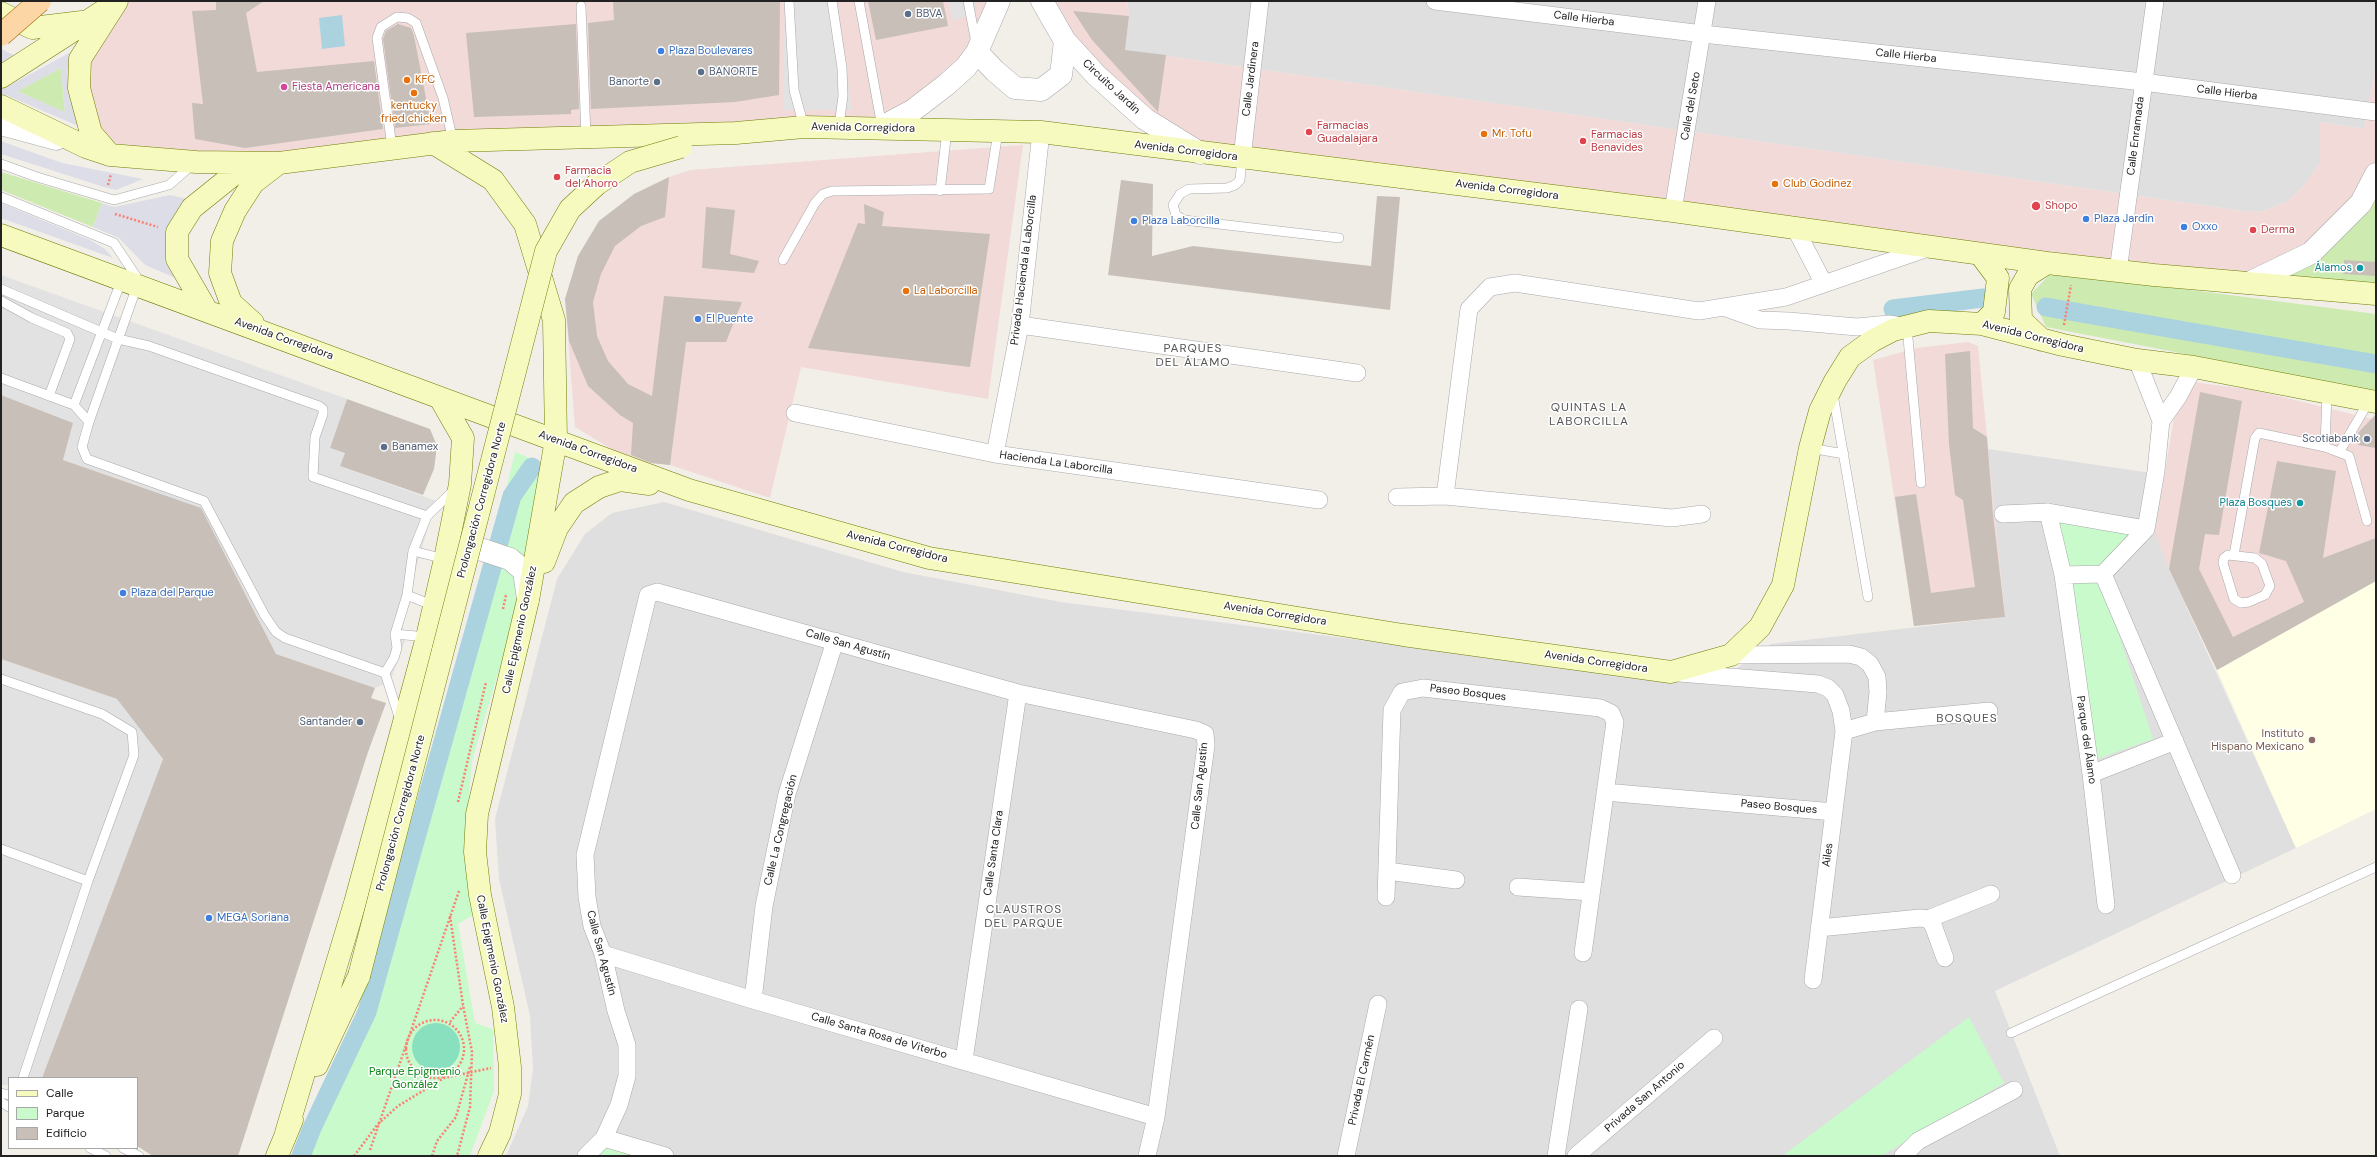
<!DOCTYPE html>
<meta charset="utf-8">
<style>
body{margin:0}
#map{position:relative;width:2377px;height:1157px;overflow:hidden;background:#f2efe9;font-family:"DM Sans",sans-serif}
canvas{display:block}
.frame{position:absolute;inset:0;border:2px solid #222;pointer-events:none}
.legend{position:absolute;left:8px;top:1077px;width:130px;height:72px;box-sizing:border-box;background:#fff;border:1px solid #a7a7a7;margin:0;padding:5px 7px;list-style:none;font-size:12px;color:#222}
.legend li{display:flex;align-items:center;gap:8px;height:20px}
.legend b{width:20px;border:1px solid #a7a7a7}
</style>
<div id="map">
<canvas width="2377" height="1157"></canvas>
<div class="frame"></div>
<ul class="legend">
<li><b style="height:5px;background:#f7fabf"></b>Calle</li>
<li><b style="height:11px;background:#c8facc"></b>Parque</li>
<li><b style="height:11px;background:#c7bfb8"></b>Edificio</li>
</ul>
</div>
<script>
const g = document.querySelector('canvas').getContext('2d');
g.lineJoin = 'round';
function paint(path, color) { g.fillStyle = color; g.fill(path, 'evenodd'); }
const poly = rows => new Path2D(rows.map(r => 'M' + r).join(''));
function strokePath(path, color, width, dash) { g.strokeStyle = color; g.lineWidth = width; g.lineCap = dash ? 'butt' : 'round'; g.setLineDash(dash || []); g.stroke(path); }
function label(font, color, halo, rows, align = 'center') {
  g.font = font + ' "DM Sans",sans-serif'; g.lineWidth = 3; g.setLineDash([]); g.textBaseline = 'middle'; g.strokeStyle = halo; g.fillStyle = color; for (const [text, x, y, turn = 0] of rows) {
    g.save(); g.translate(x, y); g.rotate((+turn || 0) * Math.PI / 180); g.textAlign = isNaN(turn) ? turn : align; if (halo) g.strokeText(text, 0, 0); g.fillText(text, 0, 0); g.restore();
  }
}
const residential = poly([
 [1127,1,2376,1,2376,67,2364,129,2320,122,2320,163,2306,183,2288,201,2264,211,2249,212,1125,50,1129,16],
 [1988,449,2165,475,2169,569,2296,848,1995,991,2060,1156,506,1156,528,1106,533,1069,530,1016,499,879,495,819,557,579,585,534,612,513,664,502,903,572,1061,602,1713,685,1771,644,2005,617]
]);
const commercial = poly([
 [117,1,999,1,977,52,882,127,279,163,117,157,91,133,80,59],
 [1042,1,1127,1,1129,16,1125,50,2249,212,2264,211,2288,201,2306,183,2320,163,2320,122,2364,129,2376,67,2376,174,2311,253,2249,283,1242,158,1145,119],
 [1023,145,988,399,801,367,770,498,670,465,631,461,575,427,565,299,578,256,599,221,669,177,690,170],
 [1968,342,1978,346,2005,617,1914,626,1873,360,1917,348],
 [2193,382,2254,390,2376,420,2376,581,2217,670,2169,569,2155,533,2174,417]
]);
const education = poly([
 [2376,581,2376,809,2296,848,2217,670]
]);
const grass = poly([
 [61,68,65,113,17,91],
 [1,172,102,203,93,227,1,190],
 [2376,195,2376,285,2278,279],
 [2052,272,2376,314,2376,391,2046,327,2031,294]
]);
const park = poly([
 [515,452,547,465,514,619,472,761,465,842,473,915,458,924,475,1023,493,1029,494,1091,470,1156,296,1156,342,1044,367,1014,446,742],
 [2059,518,2129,533,2098,571,2153,739,2094,760],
 [1969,1017,2004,1083,1881,1156,1782,1156],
 [604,1138,665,1156,586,1156]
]);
const pitch = poly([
 '412 1047a24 24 0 1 1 48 0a24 24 0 1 1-48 0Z'
]);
const parking = poly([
 [785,1,837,1,852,110,783,110],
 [948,1,974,1,976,12,953,21],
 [1,275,347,399,330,448,345,453,340,466,436,501,401,619,405,641,390,682,375,688,276,654,201,509,63,460,73,423,1,395],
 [1,659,117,699,163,759,42,1078,9,1078,9,1085,1,1085]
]);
const plaza = poly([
 [1,49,18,57,1,66],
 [71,52,69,62,83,128,1,93,1,90],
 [61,68,65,112,17,91,18,91],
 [1,141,62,163,143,179,116,190,107,188,1,154],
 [170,195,196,201,186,207,178,279,145,265,119,238,93,227,102,203,114,207],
 [1,203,90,240,105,249,113,258,1,218]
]);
const water = poly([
 [342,15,345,46,322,49,319,18]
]);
const canal = poly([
 [2046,307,2376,364],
 [1893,309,1983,298],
 [301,1156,312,1128,367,1012,512,496,532,467]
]);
const building = poly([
 [216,1,264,1,246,13,257,72,374,61,383,129,245,148,195,139,192,103,203,104,192,11,216,10],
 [613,1,780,1,779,95,735,102,591,109,588,23,614,20],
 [868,1,943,1,948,26,876,40],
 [1073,11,1129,16,1125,50,1166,55,1158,112,1092,40],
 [398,24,411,28,414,36,431,124,395,128,383,39,386,31],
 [576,24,579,109,571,110,571,114,474,117,466,33],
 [669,177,665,217,641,226,615,246,601,274,593,302,597,336,608,361,628,384,652,396,664,296,742,302,726,342,686,342,670,465,651,463,631,455,633,423,620,415,588,386,569,341,565,299,578,256,599,221,634,194],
 [1121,180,1153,184,1152,256,1193,246,1371,266,1377,196,1400,197,1390,310,1108,275],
 [864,204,884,212,882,226,990,234,970,367,808,348,858,223,865,224],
 [706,207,735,210,730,254,759,261,754,273,702,268],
 [2344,260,2376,262,2376,276,2343,274],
 [1970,351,1973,428,1987,437,1993,515,2005,617,1914,626,1895,497,1916,494,1931,593,1975,587,1963,500,1955,495,1949,444,1945,354],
 [2200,392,2242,401,2219,535,2205,534,2199,569,2233,637,2304,602,2286,561,2259,553,2277,461,2336,471,2323,558,2376,538,2376,581,2217,670,2169,569],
 [1,395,73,423,63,460,201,508,276,654,375,688,371,698,386,703,368,752,238,1156,153,1156,137,1146,137,1078,42,1078,163,759,117,699,1,659],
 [347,399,430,429,437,446,434,469,423,495,340,466,345,453,330,448],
 [2376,414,2376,448,2358,445,2358,433]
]);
const path = poly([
 [108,185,111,174],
 [115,214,158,227],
 [2064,325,2071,285],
 [503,609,506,595],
 [458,802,486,682],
 [450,916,463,1005,472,1052,470,1107,457,1156],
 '406 1049a29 29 0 1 1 58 0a29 29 0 1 1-58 0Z',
 [450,1022,463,1006],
 [370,1150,459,891],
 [354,1156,378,1124,398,1106,444,1078,491,1068],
 [432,1156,437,1141,456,1117,470,1067]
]);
const service = poly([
 [789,1,794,90,804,127],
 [832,1,842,68,843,96,839,126],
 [859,1,882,127],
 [968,1,976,43],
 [581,6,586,137],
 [392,147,377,38,381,27,397,17,408,18,416,23,443,98,453,141],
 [1242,158,1240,180,1235,185,1227,188,1189,189,1180,194,1173,205,1176,215,1184,220,1339,238],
 [1,164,37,177,114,200,169,185,193,164],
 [940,191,947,130],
 [1,197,114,243,140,282],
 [783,260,815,203,823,194,832,191,989,189,998,132],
 [137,286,89,422,82,447,87,459,204,501,265,616,276,632,285,638,385,673],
 [1,289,118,339,149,346,319,406,323,409,323,414,315,437,313,477,427,516],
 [1,301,32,318,67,333,70,339,49,396],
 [1907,327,1921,483],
 [1,378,74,405,89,422],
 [1833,394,1868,597],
 [74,405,122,279],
 [2325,447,2327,392],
 [1810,448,1844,454],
 [2340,451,2369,401],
 [413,551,445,559],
 [2228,555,2255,558,2262,564,2270,586,2265,595,2249,602,2241,603,2234,599,2223,563,2224,558,2228,555],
 [2234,555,2255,438,2259,433,2325,447,2349,456,2367,521],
 [407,595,434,606],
 [395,634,427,637],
 [1,679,102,714,132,732,134,755,88,881,23,1078],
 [400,720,385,673,394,658,397,648,395,634,407,595,413,551,427,516,455,489],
 [1,849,88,881],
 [2011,1033,2376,867],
 [1,1093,9,1095],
 [1,1102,9,1107],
 [90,1148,106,1156],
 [123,1148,139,1156]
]);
const minor = poly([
 [1435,1,1703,34,2143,82,2376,112],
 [1242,158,1260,1],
 [1673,211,1707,1],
 [1795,228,1824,284],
 [2118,271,2155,1],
 [1726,308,1760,320,1789,321,1857,327,1889,324,1901,326],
 [1020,325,1357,373],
 [795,413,995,454,1319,500],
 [2161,421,2178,397,2194,367],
 [995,454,1020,325,1041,132],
 [1445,496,1469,309,1490,287,1515,283,1699,311,1786,297,1928,248],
 [1397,497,1445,496,1672,518,1702,514],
 [2048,512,2063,575,2091,774,2106,905],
 [2003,514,2048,512,2146,529],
 [2103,574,2232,875],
 [2063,575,2103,574,2146,529,2156,471,2161,421,2137,360],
 [1731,655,1849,654,1861,657,1870,664,1877,677,1878,692,1875,722],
 [1679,673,1818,684,1828,688,1835,695,1841,711,1844,731,1813,980],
 [1844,731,1875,722,1989,711],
 [2091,774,2175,741],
 [1605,792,1834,812],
 [1387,871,1456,880],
 [1518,887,1591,892],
 [1386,897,1392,710,1402,692,1423,688,1600,708,1611,713,1615,722,1583,953],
 [1928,919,1991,894],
 [1819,928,1920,918,1928,919,1933,925,1945,958],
 [603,954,753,1000,1156,1117],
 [753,1000,764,906,787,794,835,641],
 [964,1060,1018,693],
 [604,1138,665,1156],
 [586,1156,604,1138,619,1105,627,1076,627,1045,616,1011,603,954,592,926,587,897,585,855,648,595,657,592,1018,693,1196,730,1205,734,1206,745,1156,1117,1147,1156],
 [1346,1156,1378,1004],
 [1556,1156,1579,1009],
 [1576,1156,1714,1038],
 [1903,1156,1918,1141,2014,1090]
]);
const tertiary = poly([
 [1042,1,1065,41,1096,75,1145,119,1200,153],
 [977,52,995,71,1015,88,1041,90,1061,75,1065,41],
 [1,124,56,139],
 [882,127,912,111,946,85,966,67,977,52,999,1],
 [2249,283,2311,253,2361,203,2376,174],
 [451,556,461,551,480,549,510,559,524,571,528,599]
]);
const secondary = poly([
 [1,13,32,28,82,22],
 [1,77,108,8],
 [1,106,86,147,110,155,196,162,279,163,453,141,736,133,804,127,1041,132,1673,211,2047,263,2154,275,2376,294],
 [433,143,493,180,525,224,554,320,556,440,528,600,477,814,475,852,480,895,503,1007,510,1067,510,1094,500,1133,489,1156],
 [110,155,91,133,79,88,80,59,117,1],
 [1,235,689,490,929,558,1403,635,1671,672,1731,655,1760,627,1783,585,1810,448,1820,411,1835,381,1850,357,1872,341,1893,330,1929,321,1982,324,2063,345,2137,360,2194,367,2376,402],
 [1980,254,1998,278,1994,312,1982,324],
 [207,311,177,259,177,232,192,208,248,163],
 [253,323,231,303,220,273,222,241,235,211,253,183,279,163],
 [2042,340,2021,320,2020,289,2028,275,2047,263],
 [544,562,557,528,574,503,599,487,620,480,649,484],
 [317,1065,359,976],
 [286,1133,355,903,427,637,445,559,460,484,463,438,440,398],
 [277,1156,292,1120]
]);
const secondaryBridge = poly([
 [359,976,546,251,570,209,597,184,630,162,681,147]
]);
const primaryBridge = poly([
 [1,35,40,1]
]);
const markers = [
 [908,14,4,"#5c6f8a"],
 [661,51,4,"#3f7fe0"],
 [701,72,4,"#5c6f8a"],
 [407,80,4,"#e8710a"],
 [657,82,4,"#5c6f8a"],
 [284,87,4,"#d1479c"],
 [414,93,4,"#e8710a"],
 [1309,132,4,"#e0444e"],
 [1484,134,4,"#e8710a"],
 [1583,141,4,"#e0444e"],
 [557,177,4,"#e0444e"],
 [1775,184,4,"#e8710a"],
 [2036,206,5,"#e0444e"],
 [2086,219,4,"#3f7fe0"],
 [1134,221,4,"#3f7fe0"],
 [2184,227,4,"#3f7fe0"],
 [2253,230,4,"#e0444e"],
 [2360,268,4,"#0f9aa8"],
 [906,291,4,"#e8710a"],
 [698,319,4,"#3f7fe0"],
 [2367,439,4,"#5c6f8a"],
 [384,447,4,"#5c6f8a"],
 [2300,503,4,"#0f9aa8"],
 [123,593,4,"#3f7fe0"],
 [360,722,4,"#5c6f8a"],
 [2312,740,4,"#8d6e63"],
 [209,918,4,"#3f7fe0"]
];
const serviceNames = [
 ["BBVA",916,14],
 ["BANORTE",709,72],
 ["Banorte",649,82,"right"],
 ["Scotiabank",2359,439,"right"],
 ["Banamex",392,447],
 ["Santander",352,722,"right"]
];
const streetNames = [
 ["Calle Hierba",1584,19,7],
 ["Calle Hierba",1906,56,6],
 ["Calle Jardinera",1251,79,-83],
 ["Circuito Jardín",1111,87,43],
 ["Calle Hierba",2227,93,7],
 ["Calle del Seto",1691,106,-80],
 ["Avenida Corregidora",863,128,1],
 ["Calle Enramada",2136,136,-83],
 ["Avenida Corregidora",1186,151,7],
 ["Avenida Corregidora",1507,190,7],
 ["Privada Hacienda la Laborcilla",1024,270,-83],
 ["Avenida Corregidora",2033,337,14],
 ["Avenida Corregidora",284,339,20],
 ["Avenida Corregidora",588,452,20],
 ["Hacienda La Laborcilla",1056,463,8],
 ["Prolongación Corregidora Norte",482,500,-75],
 ["Avenida Corregidora",897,547,14],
 ["Avenida Corregidora",1275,614,9],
 ["Calle Epigmenio González",520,630,-78],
 ["Calle San Agustín",848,645,16],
 ["Avenida Corregidora",1596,662,8],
 ["Paseo Bosques",1468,693,7],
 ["Parque del Álamo",2086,740,82],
 ["Calle San Agustín",1200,786,-84],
 ["Paseo Bosques",1779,807,5],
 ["Prolongación Corregidora Norte",401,813,-75],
 ["Calle La Congregación",781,830,-77],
 ["Calle Santa Clara",994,853,-82],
 ["Ailes",1828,855,-82],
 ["Calle San Agustín",601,953,75],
 ["Calle Epigmenio González",492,959,79],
 ["Calle Santa Rosa de Viterbo",879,1036,16],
 ["Privada El Carmén",1362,1080,-78],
 ["Privada San Antonio",1645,1097,-41]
];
const shopNames = [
 ["Plaza Boulevares",669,51],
 ["Plaza Jardín",2094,219],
 ["Plaza Laborcilla",1142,221],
 ["Oxxo",2192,227],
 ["El Puente",706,319],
 ["Plaza del Parque",131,593],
 ["MEGA Soriana",217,918]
];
const foodNames = [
 ["KFC",415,80],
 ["kentucky",414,106,"center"],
 ["fried chicken",414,119,"center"],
 ["Mr. Tofu",1492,134],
 ["Club Godinez",1783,184],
 ["La Laborcilla",914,291]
];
const hotelNames = [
 ["Fiesta Americana",292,87]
];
const healthNames = [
 ["Farmacias",1317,126],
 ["Guadalajara",1317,139],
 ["Farmacias",1591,135],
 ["Benavides",1591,148],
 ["Farmacia",565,171],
 ["del Ahorro",565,184],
 ["Shopo",2045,206],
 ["Derma",2261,230]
];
const cultureNames = [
 ["Álamos",2352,268],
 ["Plaza Bosques",2292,503]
];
const educationNames = [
 ["Instituto",2304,734],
 ["Hispano Mexicano",2304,747]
];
const parkNames = [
 ["Parque Epigmenio",415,1072],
 ["González",415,1085]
];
const neighbourhoodNames = [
 ["PARQUES",1193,349],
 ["DEL ÁLAMO",1193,363],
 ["QUINTAS LA",1589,408],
 ["LABORCILLA",1589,422],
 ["BOSQUES",1967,719],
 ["CLAUSTROS",1024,910],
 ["DEL PARQUE",1024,924]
];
paint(residential, '#e0dfdf');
paint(commercial, '#f2dad9');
paint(education, '#ffffe5');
paint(grass, '#cdebb0');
paint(park, '#c8facc');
paint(pitch, '#88e0be');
paint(parking, '#e2e2e2');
paint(plaza, '#dddde8');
paint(water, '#aad3df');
strokePath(canal, '#aad3df', 19);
paint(building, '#c7bfb8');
strokePath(service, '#a9a9a9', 10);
strokePath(minor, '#a9a9a9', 18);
strokePath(tertiary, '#a9a9a9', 23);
strokePath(secondary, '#707d05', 23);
strokePath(path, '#fa8072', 2.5, [2, 2]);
strokePath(service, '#fff', 9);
strokePath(minor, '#fff', 17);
strokePath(tertiary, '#fff', 22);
strokePath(secondary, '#f7fabf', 22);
strokePath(secondaryBridge, '#707d05', 23, []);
strokePath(primaryBridge, '#a06b00', 23, []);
strokePath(secondaryBridge, '#f7fabf', 22);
strokePath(primaryBridge, '#fcd6a4', 22);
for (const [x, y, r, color] of markers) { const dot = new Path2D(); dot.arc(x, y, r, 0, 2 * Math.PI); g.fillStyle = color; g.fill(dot); strokePath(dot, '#fff', 1.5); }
label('11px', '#4e5e75', '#fff', serviceNames, 'left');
label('11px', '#222', '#fff', streetNames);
label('11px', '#366cbe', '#fff', shopNames, 'left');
label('11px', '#c56008', '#fff', foodNames, 'left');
label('11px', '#b23c85', '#fff', hotelNames, 'left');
label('11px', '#be3a42', '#fff', healthNames, 'left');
label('11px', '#0d838f', '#fff', cultureNames, 'right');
label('11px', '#785e54', '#fff', educationNames, 'right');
label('11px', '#0c8416', '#fff', parkNames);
g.letterSpacing = '1px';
label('12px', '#555', '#fff', neighbourhoodNames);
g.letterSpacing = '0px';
</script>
